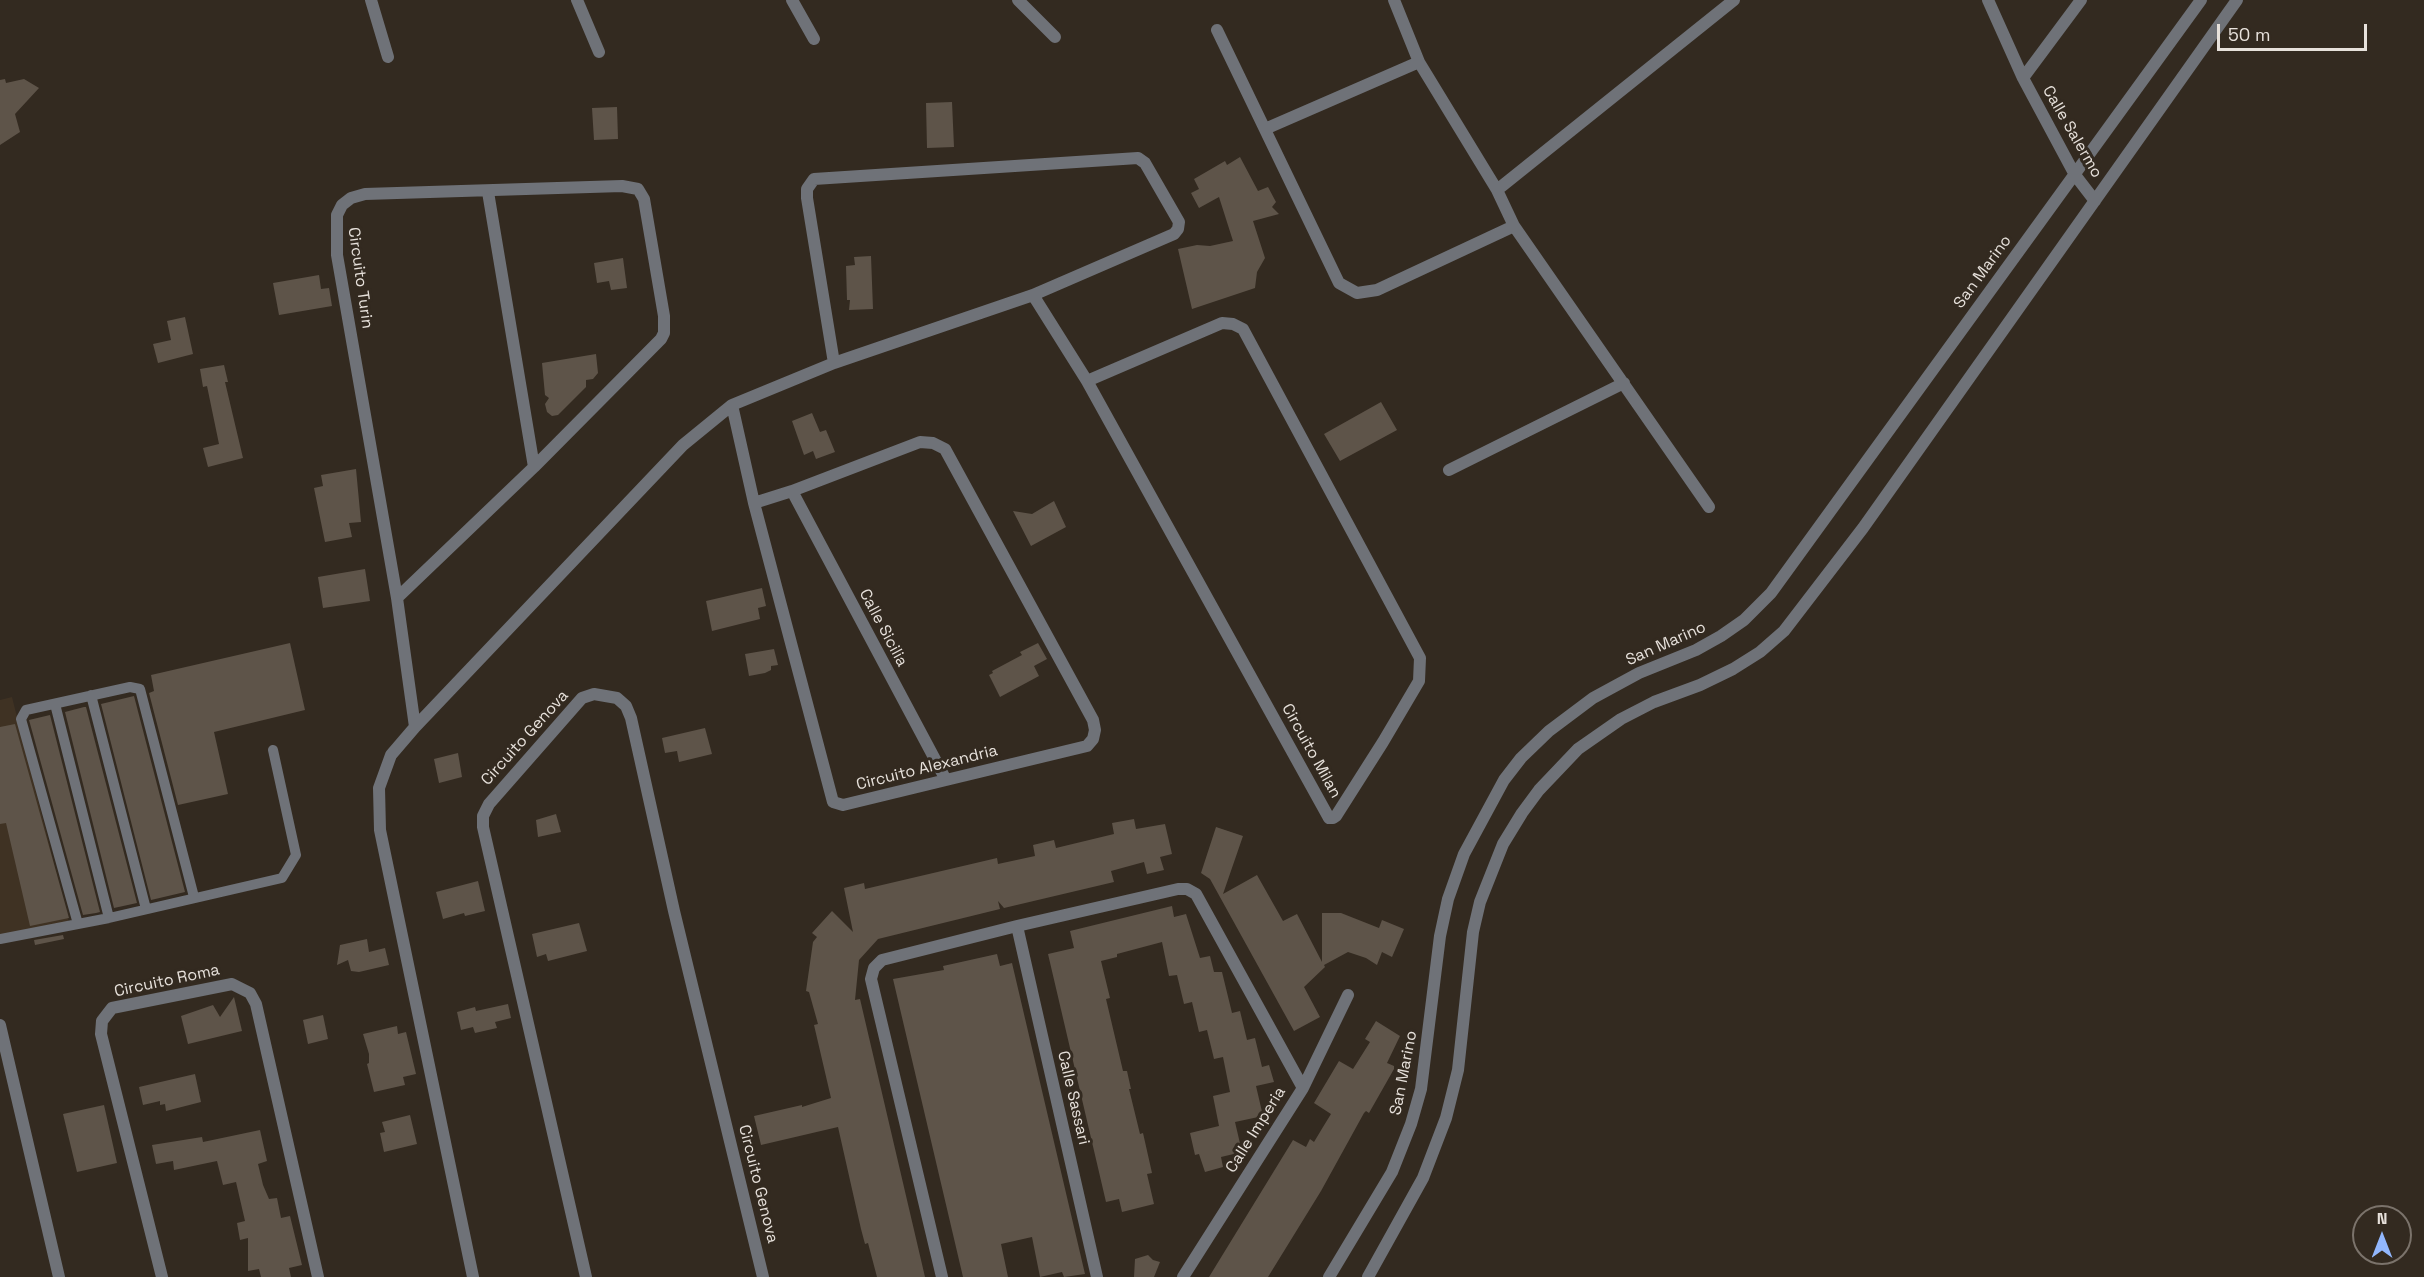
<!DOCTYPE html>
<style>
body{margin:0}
#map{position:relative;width:2424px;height:1277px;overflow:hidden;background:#332a20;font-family:"Space Grotesk",sans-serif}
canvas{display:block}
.north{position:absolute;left:2352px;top:1205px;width:60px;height:60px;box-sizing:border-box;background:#332a20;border:2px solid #7b736b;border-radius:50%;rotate:0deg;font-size:16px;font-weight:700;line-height:24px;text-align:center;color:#e7e1db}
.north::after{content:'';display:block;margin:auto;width:21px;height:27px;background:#92b7fd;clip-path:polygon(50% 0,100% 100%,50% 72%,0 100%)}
.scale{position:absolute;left:2217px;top:24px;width:150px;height:27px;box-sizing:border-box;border:3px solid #e7e1db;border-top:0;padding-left:8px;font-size:18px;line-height:21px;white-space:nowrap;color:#e7e1db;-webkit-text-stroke:4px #332a20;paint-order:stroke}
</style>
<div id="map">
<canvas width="2424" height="1277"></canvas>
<div class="north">N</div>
<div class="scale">50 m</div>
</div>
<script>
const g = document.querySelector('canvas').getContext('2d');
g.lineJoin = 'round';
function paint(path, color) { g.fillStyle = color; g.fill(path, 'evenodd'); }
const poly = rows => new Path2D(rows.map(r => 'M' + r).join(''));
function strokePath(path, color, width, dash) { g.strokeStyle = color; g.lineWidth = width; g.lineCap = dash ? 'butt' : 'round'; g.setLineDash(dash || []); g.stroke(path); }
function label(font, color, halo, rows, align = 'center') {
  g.font = font + ' "Space Grotesk",sans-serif'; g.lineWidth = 6; g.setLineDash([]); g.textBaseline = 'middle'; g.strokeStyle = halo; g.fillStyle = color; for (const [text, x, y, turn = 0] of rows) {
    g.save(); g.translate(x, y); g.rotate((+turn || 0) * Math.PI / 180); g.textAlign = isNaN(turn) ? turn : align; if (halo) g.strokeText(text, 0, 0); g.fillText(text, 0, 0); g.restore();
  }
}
const built = poly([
 [12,697,69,923,0,935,0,700]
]);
const building = poly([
 [5,79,6,83,24,79,39,88,15,114,20,132,0,145,0,80],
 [952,102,954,147,927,148,926,103],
 [617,107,618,139,594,140,592,108],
 [1240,157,1258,191,1268,187,1276,202,1272,207,1279,214,1253,221,1265,258,1257,272,1255,288,1192,309,1178,249,1197,245,1210,246,1233,241,1219,197,1199,208,1191,193,1199,189,1194,179,1225,161,1227,165],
 [871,256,873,309,849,310,850,300,847,300,846,266,855,265,854,257],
 [623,258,627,288,611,290,609,281,597,283,594,263],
 [319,275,321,289,329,288,332,306,279,315,273,283],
 [185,317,193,354,158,363,153,344,171,340,167,321],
 [596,354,598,373,593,379,586,380,586,387,558,415,552,416,547,412,545,404,549,398,545,395,542,363],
 [224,365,228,382,225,382,243,458,208,467,203,448,219,444,207,386,203,387,200,369],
 [1381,402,1397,430,1340,461,1324,434],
 [812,413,820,432,826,430,835,452,816,459,813,451,804,455,792,421],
 [356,469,361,522,349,523,352,537,325,542,314,488,323,486,321,475],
 [1054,501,1066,527,1031,546,1013,511,1032,514],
 [365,569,370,601,323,608,318,577],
 [762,588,766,606,758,608,760,619,712,631,706,601],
 [290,643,305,710,214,732,228,794,178,805,149,693,154,691,151,675],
 [1038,643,1047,659,1034,666,1039,676,1000,697,989,675,993,673,992,671,1022,655,1020,652],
 [774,649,778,665,771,666,771,670,765,673,749,676,745,654],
 [134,696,185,892,151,900,101,704],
 [84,707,86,707,137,903,114,908,65,712],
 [50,715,100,912,96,913,83,915,29,720],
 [15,724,69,918,30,926,6,823,0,824,0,727],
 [705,728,712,754,679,762,677,751,665,753,662,738],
 [458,753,462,777,439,783,434,759],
 [556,814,561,832,538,837,536,820],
 [1134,819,1136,829,1165,824,1172,854,1160,857,1164,870,1147,874,1144,862,1111,871,1114,882,1004,908,998,901,1000,909,878,939,859,960,855,1000,860,999,925,1277,877,1277,868,1243,865,1244,861,1229,838,1127,761,1145,754,1116,802,1105,802,1107,831,1098,814,1025,818,1024,809,992,806,991,813,942,817,937,812,933,832,911,853,932,844,888,864,883,865,889,997,858,998,864,1035,856,1033,845,1054,840,1056,848,1114,834,1112,823],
 [1216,827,1243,836,1223,894,1257,875,1283,921,1297,914,1322,962,1322,913,1341,913,1379,928,1382,920,1404,929,1392,957,1382,952,1377,965,1366,958,1348,952,1324,965,1325,967,1304,987,1320,1017,1294,1031,1210,879,1201,873],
 [478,881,485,911,465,916,464,913,443,919,436,892],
 [1172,906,1174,917,1186,914,1200,958,1210,956,1214,972,1222,972,1232,1013,1240,1011,1247,1040,1255,1038,1262,1067,1269,1065,1274,1082,1256,1086,1263,1116,1235,1122,1242,1152,1221,1157,1223,1167,1205,1172,1199,1154,1195,1155,1190,1133,1219,1126,1213,1096,1230,1092,1223,1057,1214,1059,1207,1030,1199,1032,1192,1002,1184,1004,1177,975,1169,976,1162,942,1117,954,1117,957,1101,961,1110,998,1106,999,1123,1071,1127,1071,1131,1089,1129,1089,1140,1134,1143,1133,1152,1173,1147,1174,1154,1204,1122,1212,1119,1199,1106,1202,1048,954,1074,948,1070,931],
 [579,923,587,951,548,961,546,954,537,957,532,934],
 [63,935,64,939,35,945,34,940],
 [367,939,369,952,385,948,389,965,359,972,351,971,348,960,337,965,340,945],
 [997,954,1000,966,1012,963,1085,1274,1064,1277,1062,1272,1040,1277,1032,1237,1001,1244,1008,1277,963,1277,893,979,944,970,943,966],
 [234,997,242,1031,188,1044,181,1016,213,1005,220,1017],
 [508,1004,511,1018,495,1022,497,1028,475,1033,473,1027,461,1030,457,1012,475,1007,476,1011],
 [323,1015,328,1039,308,1044,303,1020],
 [1376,1021,1400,1036,1387,1063,1394,1066,1394,1069,1369,1113,1366,1111,1364,1113,1321,1191,1268,1277,1209,1277,1293,1140,1306,1147,1310,1139,1314,1142,1323,1127,1331,1114,1314,1103,1339,1061,1353,1069,1370,1042,1365,1039],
 [397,1026,398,1034,406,1032,416,1074,403,1077,405,1085,374,1092,367,1064,369,1063,369,1054,363,1034],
 [195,1074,201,1102,166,1111,165,1104,160,1105,160,1101,143,1105,139,1087],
 [104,1105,117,1163,77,1172,63,1114],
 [410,1115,417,1144,384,1152,380,1133,385,1132,382,1122],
 [260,1130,267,1161,258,1164,263,1185,269,1199,277,1198,281,1218,290,1216,302,1265,289,1268,291,1277,261,1277,259,1269,248,1271,248,1238,240,1240,237,1223,245,1221,236,1182,223,1185,217,1161,174,1170,173,1161,156,1164,152,1145,202,1137,203,1142],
 [1148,1255,1153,1260,1160,1262,1154,1277,1134,1277,1135,1259]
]);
const service = poly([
 [91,695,146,909],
 [55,704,109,918],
 [78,924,21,719,26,710,130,687,140,689,194,897],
 [0,939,109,918,282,878,296,855,273,750]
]);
const minor = poly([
 [371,0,388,57],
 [577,0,599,52],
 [792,0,814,39],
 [1018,0,1055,37],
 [1394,0,1419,62,1497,190,1514,226,1709,507],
 [1988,0,2023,78,2075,175,2095,201],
 [1217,30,1339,283,1357,293,1377,290,1514,226],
 [2023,78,2081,0],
 [1265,129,1419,62],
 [1497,190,1734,0],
 [488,192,534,467],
 [1033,295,1087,381,1329,818,1333,818,1336,816,1383,742,1419,681,1420,658,1243,329,1233,324,1222,323,1087,381],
 [732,405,754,503,833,802,843,805,946,780,1087,746,1093,739,1095,730,1093,720,945,449,933,443,920,442,792,491,754,503],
 [1449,470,1624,383],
 [792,491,946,780],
 [397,598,534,467,661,339,664,333,664,316,644,199,638,189,622,186,365,194,351,198,342,205,337,215,337,255,397,598,415,727],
 [1017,926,1097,1277],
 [0,1025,59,1277],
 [162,1277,101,1034,102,1021,112,1008,232,984,250,993,256,1004,318,1277],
 [473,1277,380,830,379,788,391,755,415,727,683,445,732,405,834,363,1033,295,1174,234,1178,229,1179,222,1145,163,1138,158,814,179,807,189,807,198,834,363],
 [586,1277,483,827,483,816,489,804,582,698,594,694,617,698,626,706,631,718,674,911,763,1277],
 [942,1277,871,979,874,968,882,960,1017,926,1178,889,1187,889,1196,894,1303,1088],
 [1183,1277,1303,1088,1348,995],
 [1329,1277,1392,1172,1411,1124,1421,1089,1440,936,1448,899,1464,854,1504,780,1521,758,1549,731,1593,698,1639,673,1696,650,1721,636,1744,620,1771,593,2201,0],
 [1368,1277,1423,1178,1446,1118,1458,1070,1473,932,1480,902,1503,844,1522,813,1539,790,1578,749,1621,719,1654,702,1700,685,1733,669,1760,652,1784,631,1863,528,2237,0]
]);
const streetNames = [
 ["Calle Salermo",2072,132,60],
 ["San Marino",1983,272,-54],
 ["Circuito Turin",360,278,82],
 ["Calle Sicilia",883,628,62],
 ["San Marino",1666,644,-24],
 ["Circuito Genova",525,738,-48],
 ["Circuito Milan",1311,751,61],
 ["Circuito Alexandria",927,768,-14],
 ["Circuito Roma",167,981,-12],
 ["San Marino",1404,1073,-79],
 ["Calle Sassari",1073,1098,77],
 ["Calle Imperia",1256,1130,-58],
 ["Circuito Genova",758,1184,76]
];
paint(built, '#3f3223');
paint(building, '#5e5449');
strokePath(service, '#6f7278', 10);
strokePath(minor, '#6f7278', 12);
label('16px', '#e7e1db', '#332a20', streetNames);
</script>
